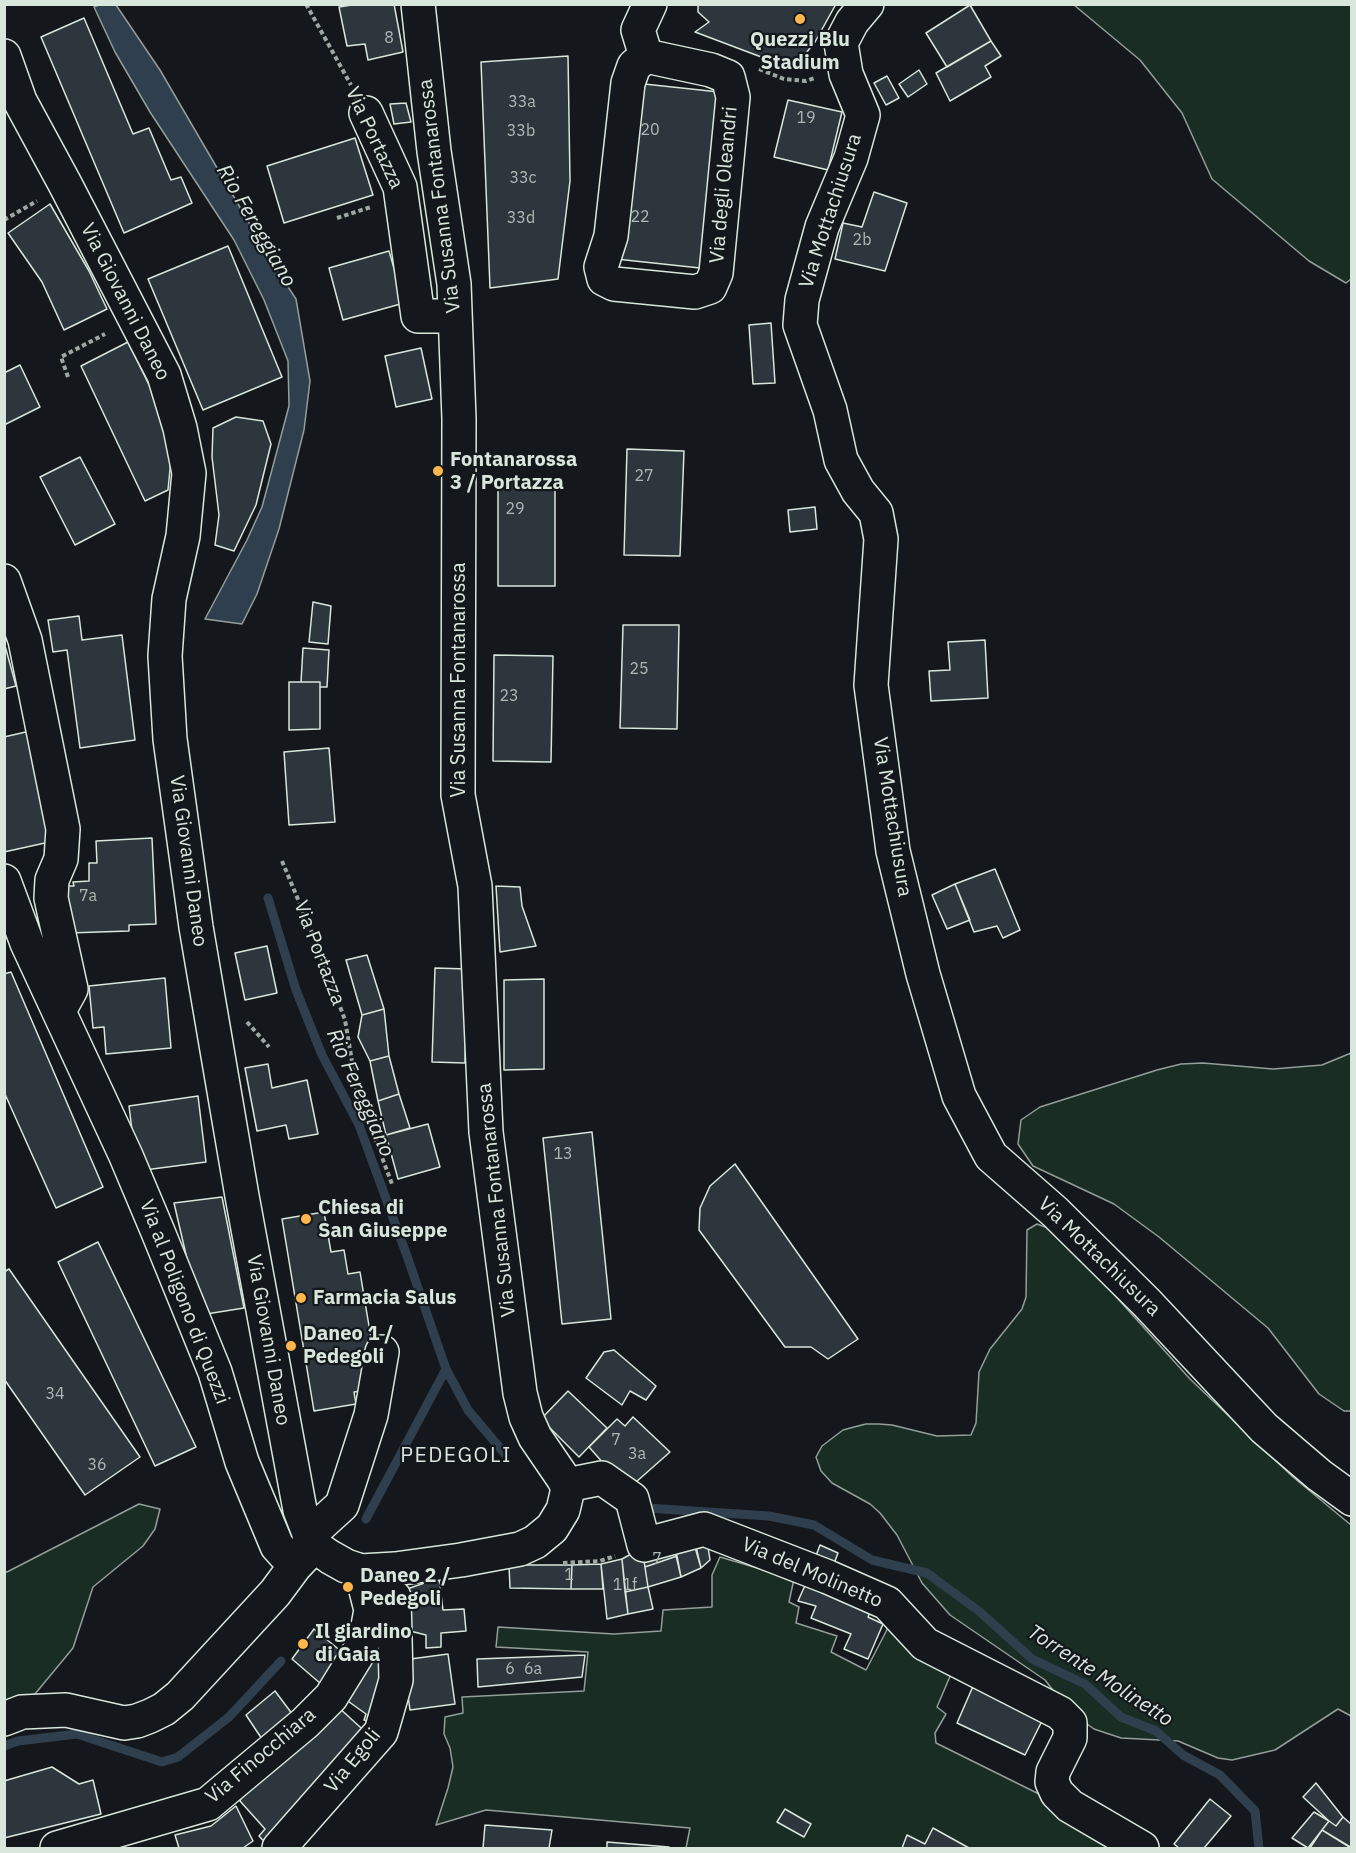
<!DOCTYPE html>
<style>
body{margin:0}
#map{position:relative;width:1356px;height:1853px;overflow:hidden;background:#14181c;font-family:"IBM Plex Sans",sans-serif}
canvas{display:block}
.frame{position:absolute;inset:0;border:6px solid #d8e6dc;pointer-events:none}
</style>
<div id="map">
<canvas width="1356" height="1853"></canvas>
<div class="frame"></div>
</div>
<script>
const g = document.querySelector('canvas').getContext('2d');
g.lineJoin = 'round';
function paint(path, color) { g.fillStyle = color; g.fill(path, 'evenodd'); }
const poly = rows => new Path2D(rows.map(r => 'M' + r).join(''));
function strokePath(path, color, width, dash) { g.strokeStyle = color; g.lineWidth = width; g.lineCap = dash ? 'butt' : 'round'; g.setLineDash(dash || []); g.stroke(path); }
function label(font, color, halo, rows, align = 'center') {
  g.font = font + ' "IBM Plex Sans",sans-serif'; g.lineWidth = 4.5; g.setLineDash([]); g.textBaseline = 'middle'; g.strokeStyle = halo; g.fillStyle = color; for (const [text, x, y, turn = 0] of rows) {
    g.save(); g.translate(x, y); g.rotate((+turn || 0) * Math.PI / 180); g.textAlign = isNaN(turn) ? turn : align; if (halo) g.strokeText(text, 0, 0); g.fillText(text, 0, 0); g.restore();
  }
}
const green = poly([
 [1074,5,1351,5,1351,279,1346,283,1309,261,1212,179,1182,113,1140,60,1074,5],
 [1351,1053,1352,1411,1344,1411,1319,1394,1268,1328,1159,1237,1114,1204,1033,1166,1018,1144,1021,1120,1040,1107,1157,1070,1181,1064,1203,1063,1273,1069,1322,1065,1351,1053],
 [1037,1224,1048,1228,1084,1261,1190,1379,1293,1477,1351,1525,1351,1716,1338,1709,1275,1750,1232,1760,1218,1758,1178,1741,1121,1738,1094,1729,1070,1712,1045,1680,950,1615,922,1583,897,1535,880,1513,870,1504,832,1483,821,1471,816,1457,822,1446,843,1430,854,1427,866,1424,879,1424,892,1425,937,1436,971,1435,976,1423,979,1372,990,1349,1022,1309,1026,1297,1027,1230,1037,1224],
 [139,1504,160,1509,155,1529,143,1546,93,1587,73,1648,35,1694,5,1704,4,1571,7,1572,139,1504],
 [720,1557,794,1579,789,1602,799,1607,796,1623,837,1636,831,1652,866,1670,891,1622,951,1674,937,1707,946,1714,935,1733,936,1743,1043,1796,1123,1848,686,1848,690,1828,486,1810,436,1825,448,1788,453,1767,450,1748,444,1734,445,1717,463,1713,462,1697,584,1691,588,1652,496,1647,498,1627,614,1634,661,1631,663,1610,712,1607,712,1575,720,1557]
]);
const water = poly([
 [99,5,116,5,160,70,273,264,296,299,310,381,304,430,279,529,257,594,242,624,205,619,247,540,262,507,289,406,288,361,264,300,234,240,150,112,115,52,94,7,99,5]
]);
const stream = poly([
 [268,898,296,990,322,1055,359,1125,407,1256,446,1369,468,1410,505,1454],
 [647,1508,769,1516,814,1525,872,1560,927,1573,980,1612,1032,1659,1085,1684,1121,1717,1156,1731,1183,1755,1220,1775,1255,1811,1259,1848],
 [366,1519,446,1369],
 [4,1746,18,1741,77,1734,162,1762,178,1757,229,1717,281,1661]
]);
const building = poly([
 [358,4,394,4,403,52,368,60,365,44,347,46,339,7,358,4],
 [698,4,836,4,815,42,793,69,695,32,709,22,698,12,698,4],
 [970,5,991,41,947,67,926,33,970,5],
 [84,18,133,134,149,128,171,180,181,177,192,203,124,233,41,37,84,18],
 [991,41,1001,56,985,66,991,77,950,101,936,73,991,41],
 [568,56,570,181,558,279,490,288,481,62,568,56],
 [919,70,927,84,908,97,899,84,919,70],
 [887,76,899,98,886,105,874,83,887,76],
 [635,83,719,92,700,268,616,259,635,83],
 [788,100,842,112,828,170,774,157,788,100],
 [406,103,411,122,394,124,390,104,406,103],
 [355,138,373,195,284,223,267,166,355,138],
 [874,192,907,203,885,271,835,259,843,223,862,227,874,192],
 [50,204,89,271,107,309,64,330,42,282,8,233,50,204],
 [228,246,282,377,203,410,148,279,228,246],
 [389,251,404,303,343,320,329,268,389,251],
 [771,323,775,383,753,384,749,325,771,323],
 [128,342,157,401,171,459,168,490,145,501,81,366,128,342],
 [421,348,432,399,396,407,385,356,421,348],
 [20,365,40,407,4,425,4,373,20,365],
 [236,417,263,421,271,444,256,505,234,551,215,545,219,515,212,457,213,428,236,417],
 [627,449,684,451,680,556,624,555,627,449],
 [80,457,115,524,75,545,40,477,80,457],
 [498,481,555,481,555,586,498,586,498,481],
 [815,507,817,529,790,532,788,510,815,507],
 [313,602,331,606,328,644,309,642,313,602],
 [79,616,82,640,122,635,135,740,80,748,67,650,53,652,48,620,79,616],
 [623,625,679,625,677,729,620,728,623,625],
 [985,640,988,698,931,701,929,671,950,670,948,642,985,640],
 [4,642,16,686,4,689,4,642],
 [303,648,329,650,327,687,320,687,320,682,301,682,303,648],
 [494,655,553,656,551,762,493,761,494,655],
 [289,682,320,682,320,729,289,730,289,682],
 [30,731,54,841,4,852,4,737,30,731],
 [329,748,335,822,289,825,284,752,329,748],
 [152,838,156,924,129,925,129,931,68,933,66,886,74,886,73,882,89,881,89,863,97,863,96,841,152,838],
 [995,869,1020,930,1003,938,997,926,974,932,955,884,995,869],
 [955,884,970,920,947,929,932,895,955,884],
 [496,886,520,887,522,906,536,946,500,952,496,886],
 [267,946,277,993,245,1000,235,953,267,946],
 [367,955,384,1009,362,1015,346,960,367,955],
 [435,968,467,969,465,1063,432,1062,435,968],
 [11,972,103,1187,56,1208,4,1092,4,974,11,972],
 [165,978,171,1048,106,1054,104,1027,93,1028,89,986,165,978],
 [544,979,544,1069,504,1070,504,980,544,979],
 [384,1009,389,1056,370,1061,358,1037,362,1015,384,1009],
 [389,1056,399,1094,378,1101,370,1061,389,1056],
 [268,1064,272,1088,307,1080,318,1134,289,1139,286,1125,257,1131,245,1068,268,1064],
 [399,1094,410,1128,386,1135,378,1101,399,1094],
 [198,1096,206,1162,137,1171,129,1106,198,1096],
 [428,1124,440,1167,398,1179,386,1135,428,1124],
 [592,1132,611,1319,562,1324,543,1138,592,1132],
 [735,1164,858,1339,828,1359,811,1347,785,1347,699,1230,700,1208,710,1186,735,1164],
 [222,1197,244,1308,200,1315,174,1203,222,1197],
 [324,1212,331,1252,344,1250,348,1274,360,1272,375,1362,368,1390,354,1392,356,1404,314,1411,282,1219,324,1212],
 [98,1242,196,1447,155,1466,58,1262,98,1242],
 [9,1269,140,1457,85,1495,4,1379,4,1272,9,1269],
 [614,1350,656,1386,646,1400,630,1391,622,1405,586,1378,604,1352,614,1350],
 [568,1391,607,1428,579,1457,541,1419,568,1391],
 [633,1417,670,1452,627,1490,589,1447,617,1419,625,1426,633,1417],
 [693,1534,706,1534,710,1560,701,1568,693,1534],
 [673,1541,677,1556,645,1567,642,1548,673,1541],
 [820,1545,838,1553,832,1569,814,1561,820,1545],
 [695,1547,701,1568,681,1577,675,1551,695,1547],
 [642,1548,648,1587,625,1592,622,1559,642,1548],
 [677,1556,681,1577,648,1587,645,1567,677,1556],
 [622,1559,628,1614,607,1619,601,1564,622,1559],
 [601,1564,603,1589,571,1589,572,1565,601,1564],
 [509,1565,572,1565,571,1589,510,1588,509,1565],
 [439,1578,443,1610,464,1609,466,1631,441,1633,441,1647,426,1648,426,1635,410,1631,404,1590,439,1578],
 [807,1581,874,1602,868,1617,883,1624,868,1659,844,1649,851,1634,811,1618,816,1606,798,1601,807,1581],
 [648,1587,653,1609,628,1614,625,1592,648,1587],
 [388,1622,377,1724,364,1720,366,1714,345,1699,388,1622],
 [314,1629,348,1657,328,1690,292,1659,314,1629],
 [448,1654,455,1704,410,1710,403,1660,448,1654],
 [585,1655,582,1677,478,1687,477,1659,585,1655],
 [974,1684,1045,1715,1025,1755,957,1723,974,1684],
 [275,1691,299,1723,262,1739,246,1715,275,1691],
 [337,1706,371,1737,268,1846,259,1836,265,1829,240,1801,244,1790,337,1706],
 [52,1767,79,1784,93,1780,101,1814,4,1838,4,1781,52,1767],
 [1316,1783,1343,1817,1336,1826,1329,1821,1303,1797,1316,1783],
 [1210,1799,1231,1816,1204,1848,1179,1848,1174,1844,1210,1799],
 [236,1806,253,1841,243,1848,179,1848,175,1835,211,1826,236,1806],
 [785,1809,811,1824,804,1837,777,1822,785,1809],
 [1314,1812,1329,1821,1308,1848,1292,1838,1314,1812],
 [1343,1817,1352,1825,1352,1848,1322,1830,1329,1821,1336,1826,1343,1817],
 [485,1825,552,1830,549,1848,483,1848,485,1825],
 [933,1828,969,1848,902,1848,907,1835,925,1844,933,1828],
 [1322,1830,1351,1848,1310,1848,1322,1830],
 [607,1842,669,1847,669,1848,607,1848,607,1842]
]);
const path = poly([
 [306,4,351,85],
 [759,69,784,79,806,81,815,78],
 [337,218,371,207],
 [4,220,37,201],
 [68,377,61,357,105,334],
 [282,861,317,945,345,1020,357,1091,392,1184],
 [247,1022,269,1047],
 [563,1563,600,1561,615,1556]
]);
const minor = poly([
 [867,4,852,22,841,43,846,74,863,115,851,158,822,227,802,300,800,325,830,410,841,460,858,491,876,513,881,539,871,685,893,851,923,974,959,1096,991,1156,1055,1212,1147,1303,1264,1428,1319,1475,1352,1499],
 [4,56,20,101,65,184,164,375,180,428,189,473,183,536,169,599,165,656,170,739,196,927,242,1196,300,1510,314,1546,330,1557,346,1566,361,1571,395,1569,461,1560,520,1549,535,1542,552,1528,563,1510,567,1493,567,1485,563,1478,535,1437,526,1417,520,1393,486,1132,475,886,458,795,459,419,454,284,434,151,418,4],
 [646,56,711,70,728,77,733,97,716,273,710,287,695,292,614,284,604,279,601,267,611,236,628,83,634,66,646,56],
 [646,56,638,30,650,4],
 [366,113,400,187,418,316,455,316],
 [4,581,25,640,63,829,61,859,52,880,51,898,71,989,59,1011],
 [4,881,27,943,126,1156,158,1232,215,1372,242,1462,277,1546,295,1566,314,1546],
 [567,1485,602,1478,632,1499,644,1545,704,1529,828,1577,887,1603,925,1644,1060,1713,1070,1723,1070,1738,1053,1772,1052,1782,1057,1793,1070,1806,1142,1848],
 [309,1535,342,1505,371,1415,382,1352],
 [4,1719,22,1712,66,1710,124,1723,137,1721,150,1716,164,1709,180,1696,275,1593,295,1566],
 [57,1848,208,1804,305,1723,331,1697,360,1650,367,1631,371,1610,361,1571],
 [279,1848,381,1732,396,1680,394,1597,389,1597,375,1622,367,1631]
]);
const markers = [
 [800,19,6,"#ffb74d"],
 [438,471,6,"#ffb74d"],
 [306,1219,6,"#ffb74d"],
 [301,1298,6,"#ffb74d"],
 [291,1346,6,"#ffb74d"],
 [348,1587,6,"#ffb74d"],
 [303,1644,6,"#ffb74d"]
];
const numberNames = [
 ["8",389,38],
 ["33a",522,102],
 ["19",806,118],
 ["20",650,130],
 ["33b",521,131],
 ["33c",523,178],
 ["22",640,217],
 ["33d",521,218],
 ["2b",862,240],
 ["27",644,476],
 ["29",515,509],
 ["25",639,669],
 ["23",509,696],
 ["7a",88,896],
 ["13",563,1154],
 ["34",55,1394],
 ["7",616,1440],
 ["3a",637,1454],
 ["36",97,1465],
 ["7",657,1559],
 ["1",569,1575],
 ["11f",625,1585],
 ["6",510,1669],
 ["6a",533,1669]
];
const poiNames = [
 ["Quezzi Blu",800,40,"center"],
 ["Stadium",800,63,"center"],
 ["Fontanarossa",450,460],
 ["3 / Portazza",450,483],
 ["Chiesa di",318,1208],
 ["San Giuseppe",318,1231],
 ["Farmacia Salus",313,1298],
 ["Daneo 1 /",303,1334],
 ["Pedegoli",303,1357],
 ["Daneo 2 /",360,1576],
 ["Pedegoli",360,1599],
 ["Il giardino",315,1632],
 ["di Gaia",315,1655]
];
const streetNames = [
 ["Via Portazza",374,138,65],
 ["Via degli Oleandri",724,185,-85],
 ["Via Susanna Fontanarossa",440,196,-97],
 ["Via Mottachiusura",831,211,-72],
 ["Via Giovanni Daneo",125,302,63],
 ["Via Susanna Fontanarossa",459,680,-90],
 ["Via Mottachiusura",892,817,81],
 ["Via Giovanni Daneo",188,861,82],
 ["Via Portazza",319,953,69],
 ["Via Susanna Fontanarossa",497,1200,-96],
 ["Via Mottachiusura",1099,1257,44],
 ["Via al Poligono di Quezzi",184,1302,69],
 ["Via Giovanni Daneo",268,1340,80],
 ["Via del Molinetto",812,1573,23],
 ["Via Finocchiara",261,1756,-40],
 ["Via Egoli",353,1761,-51]
];
const waterNames = [
 ["Rio Fereggiano",256,226,60],
 ["Rio Fereggiano",360,1093,66],
 ["Torrente Molinetto",1100,1676,33]
];
const neighbourhoodNames = [
 ["PEDEGOLI",456,1456]
];
paint(green, '#1a2d24');
strokePath(green, '#939e99', 1.5);
paint(water, '#2f3f4d');
strokePath(water, '#939e99', 1.5);
strokePath(stream, '#2f3f4d', 9);
paint(building, '#2c363c');
strokePath(building, '#d8e6dc', 1.5);
strokePath(minor, '#d8e6dc', 36);
strokePath(path, '#9da8a2', 4, [4.5, 3]);
strokePath(minor, '#14181c', 33);
for (const [x, y, r, color] of markers) { const dot = new Path2D(); dot.arc(x, y, r, 0, 2 * Math.PI); g.fillStyle = color; g.fill(dot); strokePath(dot, '#14181c', 2); }
label('16px', '#adbab4', null, numberNames);
label('bold 20px', '#d8e6dc', '#14181c', poiNames, 'left');
label('20px', '#d8e6dc', '#14181c', streetNames);
label('italic 21px', '#d8e6dc', '#14181c', waterNames);
g.letterSpacing = '1.5px';
label('21px', '#d8e6dc', '#14181c', neighbourhoodNames);
g.letterSpacing = '0px';
</script>
